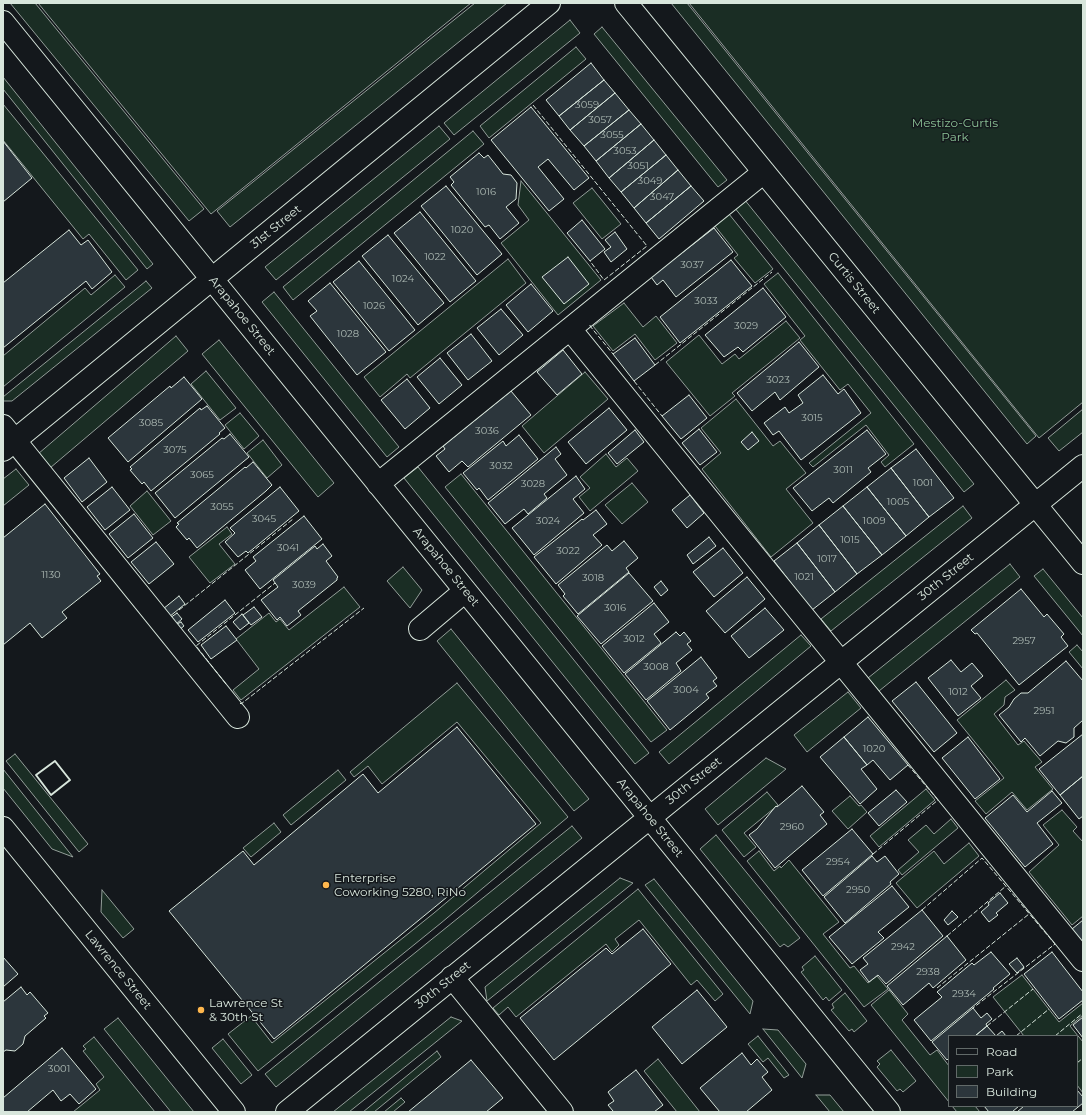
<!DOCTYPE html>
<style>
body{margin:0}
#map{position:relative;width:1086px;height:1115px;overflow:hidden;background:#14181c;font-family:Montserrat,sans-serif}
canvas{display:block}
.frame{position:absolute;inset:0;border:4px solid #d8e6dc;pointer-events:none}
.legend{position:absolute;left:948px;top:1035px;width:130px;height:72px;box-sizing:border-box;background:#14181c;border:1px solid #626a69;margin:0;padding:5px 7px;list-style:none;font-size:12px;color:#d8e6dc}
.legend li{display:flex;align-items:center;gap:8px;height:20px}
.legend b{width:20px;border:1px solid #626a69}
</style>
<div id="map">
<canvas width="1086" height="1115"></canvas>
<div class="frame"></div>
<ul class="legend">
<li><b style="height:5px;background:#14181c"></b>Road</li>
<li><b style="height:11px;background:#1a2d24"></b>Park</li>
<li><b style="height:11px;background:#2c363c"></b>Building</li>
</ul>
</div>
<script>
const g = document.querySelector('canvas').getContext('2d');
g.lineJoin = 'round';
function paint(path, color) { g.fillStyle = color; g.fill(path, 'evenodd'); }
const poly = rows => new Path2D(rows.map(r => 'M' + r).join(''));
function strokePath(path, color, width, dash) { g.strokeStyle = color; g.lineWidth = width; g.lineCap = dash ? 'butt' : 'round'; g.setLineDash(dash || []); g.stroke(path); }
function label(font, color, halo, rows, align = 'center') {
  g.font = font + ' Montserrat,sans-serif'; g.lineWidth = 3; g.setLineDash([]); g.textBaseline = 'middle'; g.strokeStyle = halo; g.fillStyle = color; for (const [text, x, y, turn = 0] of rows) {
    g.save(); g.translate(x, y); g.rotate((+turn || 0) * Math.PI / 180); g.textAlign = isNaN(turn) ? turn : align; if (halo) g.strokeText(text, 0, 0); g.fillText(text, 0, 0); g.restore();
  }
}
const green = poly([
 [10,3,35,3,204,209,189,221,10,3],
 [38,3,471,3,211,214,38,3],
 [475,3,507,3,230,227,217,211,475,3],
 [671,3,687,3,1036,436,1027,444,671,3],
 [689,3,1083,3,1083,402,1039,438,689,3],
 [570,20,580,33,454,135,444,123,570,20],
 [602,27,727,180,718,187,594,34,602,27],
 [576,47,586,59,489,138,480,126,576,47],
 [3,77,153,264,147,269,3,89,3,77],
 [3,104,138,270,126,280,89,234,83,239,3,140,3,104],
 [439,126,450,139,276,280,265,267,439,126],
 [473,131,484,144,293,300,283,287,473,131],
 [521,181,601,280,558,315,501,243,529,220,518,205,521,181],
 [592,188,621,224,602,239,573,203,592,188],
 [744,199,974,484,964,492,734,207,744,199],
 [729,214,773,269,755,283,734,258,738,255,715,226,729,214],
 [508,259,526,283,410,378,407,374,380,397,364,377,508,259],
 [778,273,914,444,885,467,881,462,889,455,866,425,813,467,809,463,871,413,848,384,840,390,800,340,805,336,764,284,778,273],
 [115,275,125,287,3,387,3,356,85,288,91,295,115,275],
 [146,281,152,288,12,401,3,401,3,397,146,281],
 [274,292,399,447,387,457,262,302,274,292],
 [624,303,643,327,656,316,677,343,655,360,635,334,613,351,593,326,624,303],
 [786,321,800,338,732,393,735,396,710,416,666,362,699,335,722,364,735,354,739,359,786,321],
 [176,336,188,351,50,468,38,454,176,336],
 [219,340,334,483,318,497,202,354,219,340],
 [206,371,236,408,220,420,191,384,206,371],
 [585,372,608,399,544,453,522,426,585,372],
 [736,399,773,446,780,441,806,473,786,489,813,523,771,557,702,469,721,453,701,428,736,399],
 [1083,409,1083,432,1059,451,1048,438,1083,409],
 [240,413,259,436,244,449,225,425,240,413],
 [263,440,282,465,267,478,247,453,263,440],
 [606,454,616,467,627,458,638,471,590,511,579,497,590,488,580,477,606,454],
 [418,467,649,753,635,764,404,478,418,467],
 [16,469,29,485,3,506,3,479,16,469],
 [461,474,667,730,651,742,445,487,461,474],
 [632,483,648,502,622,524,605,505,632,483],
 [147,491,171,521,153,535,130,506,147,491],
 [963,506,972,518,831,631,821,619,963,506],
 [227,527,232,534,219,544,235,564,210,583,189,557,227,527],
 [1010,564,1020,577,879,691,868,678,1010,564],
 [403,567,422,590,410,608,387,581,403,567],
 [1043,569,1083,618,1083,636,1034,576,1043,569],
 [344,587,360,607,241,700,233,690,259,669,236,639,269,613,276,622,280,619,289,630,344,587],
 [451,629,589,799,574,811,437,641,451,629],
 [801,635,811,646,669,764,659,752,801,635],
 [1077,645,1083,652,1083,669,1069,652,1077,645],
 [1006,680,1015,690,1005,697,1004,705,994,714,1018,745,1024,741,1042,762,1035,767,1053,789,1027,810,1012,792,986,814,975,801,1004,778,957,720,1006,680],
 [457,683,568,817,441,923,258,1071,228,1034,251,1016,272,1043,434,913,541,823,457,722,382,784,368,766,354,777,350,772,457,683],
 [848,692,861,708,807,752,794,735,848,692],
 [15,754,88,844,79,852,6,761,15,754],
 [766,758,786,769,718,825,705,809,766,758],
 [3,769,73,857,52,849,3,788,3,769],
 [338,770,346,780,291,825,283,815,338,770],
 [926,789,935,800,879,847,870,836,926,789],
 [767,792,778,805,744,833,756,847,744,857,722,830,767,792],
 [850,796,859,806,861,805,867,812,848,829,832,811,850,796],
 [1062,810,1077,827,1073,831,1083,842,1083,916,1072,925,1029,872,1059,845,1043,825,1062,810],
 [951,819,958,828,902,875,898,870,919,852,908,840,926,825,934,834,951,819],
 [274,823,281,832,251,857,243,848,274,823],
 [572,826,582,838,276,1087,265,1074,572,826],
 [716,835,800,938,788,947,784,944,780,947,700,849,716,835],
 [969,843,979,856,917,908,896,883,934,851,944,864,969,843],
 [759,851,774,871,780,866,781,868,789,860,839,922,823,934,850,968,854,966,868,983,877,976,888,989,864,1007,747,861,759,851],
 [620,878,633,883,487,1001,485,987,620,878],
 [654,879,753,1001,750,1014,645,885,654,879],
 [638,889,723,994,715,1001,697,980,691,985,639,920,615,939,619,945,612,952,606,944,516,1017,508,1007,499,1015,493,1008,638,889],
 [102,890,134,929,123,938,101,912,102,890],
 [815,956,842,990,829,1001,826,997,823,1000,801,972,804,970,802,967,815,956],
 [1022,975,1059,1022,1083,1003,1083,1015,1070,1026,1083,1042,1083,1093,1077,1085,1077,1036,1024,1036,993,997,1022,975],
 [889,990,908,1014,902,1020,930,1055,937,1050,949,1066,949,1102,871,1005,889,990],
 [845,993,867,1021,854,1032,852,1029,849,1031,831,1010,834,1008,832,1004,845,993],
 [451,1017,462,1021,349,1112,333,1112,451,1017],
 [118,1018,194,1112,171,1112,104,1029,118,1018],
 [763,1029,778,1030,806,1064,802,1078,763,1029],
 [758,1036,789,1075,784,1078,768,1058,763,1062,748,1044,758,1036],
 [94,1037,155,1112,73,1112,100,1090,96,1084,104,1077,83,1051,86,1049,83,1046,94,1037],
 [223,1039,252,1075,241,1084,212,1048,223,1039],
 [891,1050,916,1081,903,1092,900,1089,897,1091,877,1067,880,1064,877,1061,891,1050],
 [437,1051,441,1057,374,1112,363,1112,437,1051],
 [658,1059,700,1112,677,1112,644,1071,658,1059],
 [816,1095,830,1095,844,1112,830,1112,816,1095],
 [401,1098,405,1102,393,1112,384,1112,401,1098],
 [952,1106,975,1106,980,1112,957,1112,952,1106]
]);
const building = poly([
 [591,63,604,80,559,116,546,100,591,63],
 [604,80,615,93,570,130,559,116,604,80],
 [615,93,629,110,584,146,570,130,615,93],
 [531,107,589,178,574,190,548,159,538,167,564,199,549,211,491,140,531,107],
 [629,110,641,124,596,161,584,146,629,110],
 [641,124,654,140,609,178,596,161,641,124],
 [654,140,666,155,621,192,609,178,654,140],
 [3,141,32,178,3,202,3,141],
 [479,153,484,158,488,155,503,174,511,175,517,183,516,199,506,207,519,223,500,239,489,225,485,227,451,185,454,182,450,177,479,153],
 [666,155,678,170,634,208,621,192,666,155],
 [678,170,691,186,646,223,634,208,678,170],
 [446,186,502,254,477,275,421,206,446,186],
 [691,186,704,201,659,239,646,223,691,186],
 [420,212,476,281,450,302,394,233,420,212],
 [582,220,605,249,590,261,567,233,582,220],
 [714,228,733,252,676,297,663,280,657,285,651,277,714,228],
 [69,230,81,245,88,240,112,272,92,289,86,281,3,348,3,283,69,230],
 [615,232,627,249,611,262,604,252,611,247,605,240,615,232],
 [388,235,444,303,418,325,362,256,388,235],
 [568,257,589,284,564,304,542,277,568,257],
 [731,260,752,286,680,343,660,317,731,260],
 [359,261,415,330,389,351,333,282,359,261],
 [330,283,386,352,357,375,310,316,317,311,308,301,330,283],
 [531,284,553,311,528,332,506,305,531,284],
 [763,288,786,317,743,352,738,347,724,357,705,335,763,288],
 [501,309,523,335,499,355,477,328,501,309],
 [471,334,492,361,468,380,447,353,471,334],
 [635,338,655,365,634,381,613,354,635,338],
 [799,342,819,367,780,400,775,392,752,411,737,393,799,342],
 [563,350,582,374,557,395,537,372,563,350],
 [440,358,462,385,439,404,417,377,440,358],
 [823,375,838,394,844,389,861,413,801,460,779,431,773,435,764,423,785,407,789,413,803,403,798,395,823,375],
 [184,377,202,399,128,462,108,438,170,386,171,388,184,377],
 [407,379,430,408,405,429,381,400,407,379],
 [511,391,531,415,468,467,462,461,449,472,436,456,445,449,443,446,511,391],
 [689,395,707,418,681,439,662,416,689,395],
 [207,406,225,428,219,433,220,434,151,491,144,482,142,484,130,470,132,469,130,467,200,408,201,410,207,406],
 [609,408,627,430,586,464,568,442,609,408],
 [699,429,717,452,700,465,682,443,699,429],
 [635,430,644,442,617,464,608,453,635,430],
 [867,430,886,454,868,468,871,472,833,503,829,498,812,511,793,488,867,430],
 [752,432,759,441,748,450,741,442,752,432],
 [230,434,249,457,175,518,155,493,222,438,224,439,230,434],
 [519,435,538,459,488,500,479,488,477,490,463,473,503,441,506,446,519,435],
 [556,447,561,454,555,459,567,475,544,494,547,498,528,514,524,509,505,524,488,503,556,447],
 [916,449,954,498,929,517,891,468,916,449],
 [89,458,107,482,82,502,64,478,89,458],
 [253,462,272,485,266,491,197,548,189,538,187,540,176,527,179,524,177,523,245,467,246,468,253,462],
 [891,468,929,517,906,536,867,487,891,468],
 [576,476,585,489,573,499,584,513,534,555,512,528,576,476],
 [112,487,130,510,105,530,87,507,112,487],
 [280,487,299,511,248,553,246,551,238,557,225,542,235,533,230,528,280,487],
 [867,487,906,536,882,555,843,506,867,487],
 [690,495,704,513,687,528,672,510,690,495],
 [45,504,100,574,97,576,101,581,62,612,67,618,42,638,30,623,3,645,3,538,45,504],
 [843,506,882,555,857,574,819,525,843,506],
 [596,510,607,524,593,535,602,545,556,584,534,557,582,519,583,520,596,510],
 [134,514,153,538,128,558,109,534,134,514],
 [304,516,322,539,260,589,245,570,256,561,253,557,304,516],
 [819,525,857,574,835,592,797,543,819,525],
 [709,537,716,546,693,564,687,555,709,537],
 [624,541,638,558,626,568,629,572,578,614,563,596,565,594,558,585,607,545,612,551,624,541],
 [156,542,174,564,149,584,131,562,156,542],
 [797,543,835,592,812,610,774,561,797,543],
 [323,544,332,556,326,561,338,577,337,578,337,580,298,611,301,615,287,626,280,617,277,620,261,600,278,587,273,580,315,546,317,549,323,544],
 [723,548,743,573,714,597,693,572,723,548],
 [629,573,653,601,601,644,577,616,629,573],
 [747,577,765,599,725,633,706,611,747,577],
 [661,581,668,590,661,596,654,587,661,581],
 [1021,589,1044,617,1047,614,1064,634,1061,637,1068,646,1019,685,977,633,975,634,971,630,1021,589],
 [179,596,185,604,169,617,163,609,179,596],
 [225,600,235,613,198,642,188,630,225,600],
 [654,603,669,622,654,634,661,643,624,673,602,646,654,603],
 [254,607,262,617,251,625,243,615,254,607],
 [765,608,784,630,749,658,731,636,765,608],
 [177,613,182,619,175,625,170,618,177,613],
 [242,614,249,623,240,630,233,622,242,614],
 [181,622,184,626,179,630,175,625,181,622],
 [226,626,237,640,211,659,201,645,226,626],
 [676,632,680,636,684,632,691,641,687,644,692,650,676,663,681,671,646,700,625,674,676,632],
 [701,657,717,678,713,681,717,686,706,694,709,698,670,730,647,701,701,657],
 [951,660,961,672,972,663,983,676,971,686,981,698,958,716,928,678,951,660],
 [1066,661,1083,681,1083,720,1074,728,1074,737,1066,743,1058,741,1040,756,1025,738,1021,742,999,715,1009,707,1014,699,1021,693,1028,693,1066,661],
 [916,682,957,733,934,752,892,701,916,682],
 [868,717,908,765,890,780,873,760,867,765,844,737,868,717],
 [457,727,536,824,274,1039,169,911,243,851,254,865,363,774,378,793,457,727],
 [1083,734,1083,776,1060,795,1039,769,1083,734],
 [844,737,867,765,861,769,877,789,860,804,820,757,844,737],
 [968,737,1000,779,975,799,942,758,968,737],
 [1083,776,1083,816,1079,819,1060,795,1083,776],
 [802,786,824,812,820,815,827,824,775,868,749,835,757,829,776,806,777,807,802,786],
 [896,790,907,802,879,826,868,813,896,790],
 [1052,791,1062,803,1037,823,1053,844,1025,867,985,818,1013,795,1027,812,1052,791],
 [852,829,873,854,823,896,802,870,852,829],
 [872,856,877,862,885,856,899,874,890,882,891,884,845,923,824,897,872,856],
 [892,886,909,907,878,932,884,938,852,964,829,937,892,886],
 [1000,893,1008,903,996,913,998,915,989,922,981,912,989,905,988,903,1000,893],
 [922,910,943,936,886,984,878,975,869,982,860,970,868,964,863,958,922,910],
 [952,911,958,917,948,925,944,920,952,911],
 [1083,920,1083,943,1072,929,1083,920],
 [643,929,671,964,554,1060,520,1018,606,948,612,954,643,929],
 [947,936,966,960,933,988,929,983,903,1005,887,986,947,936],
 [991,952,1010,974,993,988,994,989,931,1041,914,1020,942,997,937,992,972,963,974,965,991,952],
 [1052,952,1083,992,1083,1000,1059,1019,1024,974,1052,952],
 [3,957,18,974,3,987,3,957],
 [1017,958,1024,967,1017,973,1009,964,1017,958],
 [21,987,27,995,30,992,48,1013,44,1016,46,1018,25,1036,23,1044,15,1051,6,1050,3,1052,3,1002,21,987],
 [697,990,727,1027,682,1064,652,1027,697,990],
 [973,1008,981,1018,987,1013,992,1019,986,1024,987,1026,975,1036,949,1036,949,1058,947,1060,932,1042,973,1008],
 [1083,1017,1083,1038,1073,1025,1083,1017],
 [987,1026,996,1036,1002,1031,1006,1036,975,1036,987,1026],
 [62,1048,96,1089,79,1104,70,1094,61,1101,53,1090,27,1112,3,1112,3,1098,62,1048],
 [742,1053,751,1065,757,1059,768,1072,762,1077,772,1090,746,1112,720,1112,700,1088,742,1053],
 [471,1060,503,1098,486,1112,408,1112,471,1060],
 [636,1070,663,1105,654,1112,611,1112,613,1111,608,1105,614,1101,608,1092,636,1070],
 [1077,1090,1083,1097,1083,1103,1072,1112,1017,1112,1024,1106,1077,1106,1077,1090],
 [984,1106,1019,1106,1012,1112,989,1112,984,1106]
]);
const minor = poly([
 [626,3,1083,563],
 [3,22,889,1112],
 [570,329,1083,960],
 [3,426,238,717],
 [3,450,549,3],
 [378,484,764,172],
 [420,629,465,591],
 [3,828,234,1112],
 [452,977,562,1112],
 [287,1112,1083,466]
]);
const fence = poly([
 [533,105,647,246,604,280,590,261],
 [590,325,590,326,613,354],
 [655,365,772,272],
 [634,381,662,416],
 [179,610,293,519],
 [226,684,196,646,275,583],
 [240,703,241,704,364,608],
 [873,854,938,800,908,765],
 [922,910,982,858,1055,944,973,1008],
 [947,936,1006,886],
 [937,988,1029,914],
 [987,1026,1033,989],
 [1016,1036,1049,1009],
 [1055,1036,1083,1013],
 [1077,1063,1083,1058]
]);
const wall = poly([
 [55,761,70,780,51,795,36,775,55,761]
]);
const markers = [
 [326,885,4,"#ffb74d"],
 [201,1010,4,"#ffb74d"]
];
const numberNames = [
 ["3059",587,105],
 ["3057",600,120],
 ["3055",612,135],
 ["3053",625,151],
 ["3051",638,166],
 ["3049",650,181],
 ["1016",486,192],
 ["3047",662,197],
 ["1020",462,230],
 ["1022",435,257],
 ["3037",692,265],
 ["1024",403,279],
 ["3033",706,301],
 ["1026",374,306],
 ["3029",746,326],
 ["1028",348,334],
 ["3023",778,380],
 ["3015",812,418],
 ["3085",151,423],
 ["3036",487,431],
 ["3075",175,450],
 ["3032",501,466],
 ["3011",843,470],
 ["3065",202,475],
 ["1001",923,483],
 ["3028",533,484],
 ["1005",898,502],
 ["3055",222,507],
 ["3045",264,519],
 ["3024",548,521],
 ["1009",874,521],
 ["1015",850,540],
 ["3041",288,548],
 ["3022",568,551],
 ["1017",827,559],
 ["1130",51,575],
 ["1021",804,577],
 ["3018",593,578],
 ["3039",304,585],
 ["3016",615,608],
 ["3012",634,639],
 ["2957",1024,641],
 ["3008",656,667],
 ["3004",686,690],
 ["1012",958,692],
 ["2951",1044,711],
 ["1020",874,749],
 ["2960",792,827],
 ["2954",838,862],
 ["2950",858,890],
 ["2942",903,947],
 ["2938",928,972],
 ["2934",964,994],
 ["3001",59,1069]
];
const parkNames = [
 ["Mestizo-Curtis",955,123],
 ["Park",955,137]
];
const streetNames = [
 ["31st Street",276,227,-39],
 ["Curtis Street",854,283,51],
 ["Arapahoe Street",242,316,51],
 ["Arapahoe Street",446,567,51],
 ["30th Street",946,577,-39],
 ["30th Street",694,781,-39],
 ["Arapahoe Street",650,818,51],
 ["Lawrence Street",118,970,51],
 ["30th Street",443,985,-39]
];
const poiNames = [
 ["Enterprise",334,878],
 ["Coworking 5280, RiNo",334,892],
 ["Lawrence St",209,1003],
 ["& 30th St",209,1017]
];
paint(green, '#1a2d24');
strokePath(green, '#939e99', 1);
paint(building, '#2c363c');
strokePath(building, '#d8e6dc', 1);
strokePath(minor, '#d8e6dc', 24);
strokePath(minor, '#14181c', 22);
strokePath(fence, '#d8e6dc', 1, [5, 2]);
strokePath(wall, '#d8e6dc', 2);
for (const [x, y, r, color] of markers) { const dot = new Path2D(); dot.arc(x, y, r, 0, 2 * Math.PI); g.fillStyle = color; g.fill(dot); strokePath(dot, '#14181c', 1.5); }
label('10px', '#adbab4', null, numberNames);
label('12px', '#8ac095', '#14181c', parkNames);
label('12px', '#d8e6dc', '#14181c', streetNames);
label('12px', '#d8e6dc', '#14181c', poiNames, 'left');
</script>
